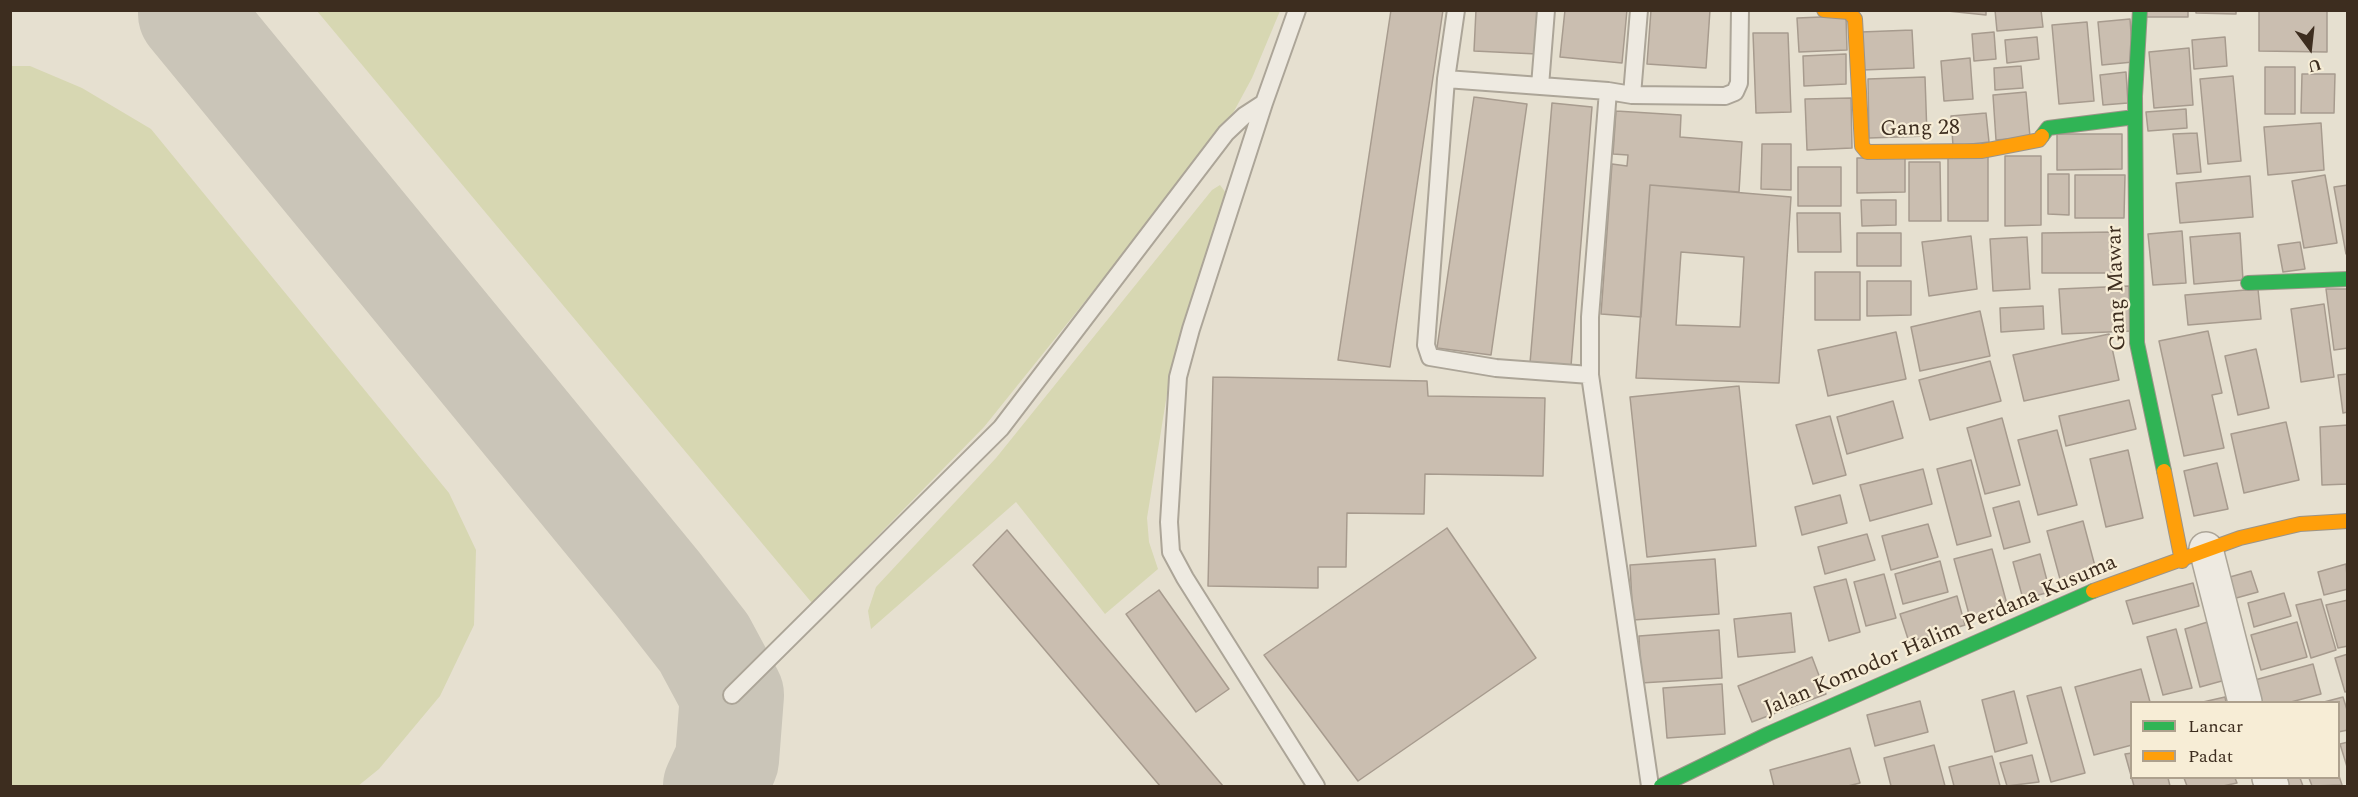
<!DOCTYPE html>
<style>
body{margin:0}
#map{position:relative;width:2358px;height:797px;overflow:hidden;background:#e6e0d0;font-family:Spectral,serif}
canvas{display:block}
.frame{position:absolute;inset:0;border:12px solid #3d2d1f;pointer-events:none}
.legend{position:absolute;left:2130px;top:701px;width:210px;height:78px;box-sizing:border-box;background:#f7edd6;border:2px solid #ada08d;margin:0;padding:8px 10px;list-style:none;font-size:18px;color:#3d2d1f}
.legend li{display:flex;align-items:center;gap:12px;height:30px}
.legend b{width:30px;border:2px solid #ada08d}
.north{position:absolute;left:2280px;top:18px;width:60px;height:60px;-webkit-text-stroke:4px #f7edd6;paint-order:stroke;rotate:165deg;font-size:16px;font-weight:700;line-height:24px;text-align:center;color:#3d2d1f}
.north::after{content:'';display:block;margin:auto;width:21px;height:27px;background:#3d2d1f;clip-path:polygon(50% 0,100% 100%,50% 72%,0 100%)}
</style>
<div id="map">
<canvas width="2358" height="797"></canvas>
<div class="frame"></div>
<ul class="legend">
<li><b style="height:8px;background:#30b455"></b>Lancar</li>
<li><b style="height:8px;background:#ff9f0a"></b>Padat</li>
</ul>
<div class="north">U</div>
</div>
<script>
const g = document.querySelector('canvas').getContext('2d');
g.lineJoin = 'round';
function paint(path, color) { g.fillStyle = color; g.fill(path, 'evenodd'); }
const poly = rows => new Path2D(rows.map(r => 'M' + r).join(''));
function strokePath(path, color, width, dash) { g.strokeStyle = color; g.lineWidth = width; g.lineCap = dash ? 'butt' : 'round'; g.setLineDash(dash || []); g.stroke(path); }
function label(font, color, halo, rows, align = 'center') {
  g.font = font + ' Spectral,serif'; g.lineWidth = 4.5; g.setLineDash([]); g.textBaseline = 'middle'; g.strokeStyle = halo; g.fillStyle = color; for (const [text, x, y, turn = 0] of rows) {
    g.save(); g.translate(x, y); g.rotate((+turn || 0) * Math.PI / 180); g.textAlign = isNaN(turn) ? turn : align; if (halo) g.strokeText(text, 0, 0); g.fillText(text, 0, 0); g.restore();
  }
}
const green = poly([
 [317,11,1280,11,1252,78,1226,126,984,427,812,603],
 [11,66,30,66,82,88,151,129,449,493,476,550,474,625,440,696,379,769,358,786,11,786],
 [1220,185,1226,193,1225,202,1187,311,1171,369,1147,518,1149,542,1158,569,1105,614,1016,502,871,629,868,611,876,587,996,458,1212,190]
]);
const taxiway = poly([
 [190,14,658,584,704,643,732,695,727,760,715,786]
]);
const building = poly([
 [1391,10,1443,10,1390,367,1338,360,1391,10],
 [1476,10,1539,10,1537,54,1474,51,1476,10],
 [1565,10,1627,10,1622,63,1560,57,1565,10],
 [1651,10,1710,10,1706,68,1647,64,1651,10],
 [1938,10,1986,10,1986,15,1938,10],
 [1995,10,2041,10,2043,27,1997,31,1995,10],
 [2145,10,2188,10,2188,17,2145,17,2145,10],
 [2196,10,2236,10,2236,14,2196,13,2196,10],
 [2259,10,2327,10,2327,52,2259,51,2259,10],
 [1846,16,1847,50,1799,52,1797,18,1846,16],
 [2130,19,2133,62,2102,65,2098,22,2130,19],
 [2087,22,2094,101,2059,104,2052,25,2087,22],
 [1912,30,1914,68,1862,70,1861,32,1912,30],
 [1994,32,1996,59,1974,61,1972,34,1994,32],
 [1753,33,1788,33,1791,112,1756,113,1753,33],
 [2037,37,2039,59,2007,63,2005,40,2037,37],
 [2225,37,2227,66,2194,69,2192,40,2225,37],
 [2189,48,2193,105,2154,108,2149,52,2189,48],
 [1846,54,1846,84,1804,86,1803,56,1846,54],
 [1970,58,1973,99,1944,101,1941,61,1970,58],
 [2021,66,2023,88,1995,90,1994,68,2021,66],
 [2265,67,2295,67,2295,114,2265,114,2265,67],
 [2126,72,2128,103,2103,105,2100,75,2126,72],
 [2302,74,2335,74,2334,113,2301,113,2302,74],
 [2233,76,2241,161,2208,164,2200,79,2233,76],
 [1925,77,1927,136,1869,138,1868,79,1925,77],
 [2026,92,2030,137,1996,140,1993,95,2026,92],
 [1474,97,1527,104,1491,355,1437,348,1474,97],
 [1851,98,1852,148,1807,150,1805,99,1851,98],
 [1552,103,1592,107,1571,366,1530,363,1552,103],
 [2186,109,2187,128,2148,131,2146,112,2186,109],
 [1616,111,1681,115,1680,137,1742,142,1739,192,1650,185,1641,317,1601,314,1612,164,1627,166,1628,155,1613,154,1616,111],
 [1986,113,1989,142,1953,146,1951,116,1986,113],
 [2321,123,2324,170,2268,175,2264,127,2321,123],
 [2197,133,2201,172,2177,174,2173,134,2197,133],
 [2057,134,2122,134,2122,169,2057,170,2057,134],
 [1762,144,1791,144,1791,190,1761,189,1762,144],
 [1948,156,1988,156,1988,221,1948,221,1948,156],
 [2005,156,2041,156,2041,225,2005,226,2005,156],
 [1857,158,1905,158,1905,192,1857,193,1857,158],
 [1909,162,1940,162,1941,221,1909,221,1909,162],
 [1798,167,1841,167,1841,206,1798,206,1798,167],
 [2048,174,2069,174,2069,215,2048,214,2048,174],
 [2075,175,2125,175,2124,218,2075,218,2075,175],
 [2325,175,2337,243,2304,248,2292,181,2325,175],
 [2250,176,2253,217,2180,223,2176,183,2250,176],
 [1650,185,1791,197,1779,383,1636,378,1650,185],
 [1681,252,1744,257,1740,327,1676,325,1681,252],
 [2348,185,2348,253,2346,254,2334,187,2348,185],
 [1861,200,1896,200,1896,225,1862,226,1861,200],
 [1797,213,1840,213,1841,252,1798,252,1797,213],
 [2182,231,2186,283,2153,285,2148,234,2182,231],
 [2115,232,2115,273,2042,273,2042,233,2115,232],
 [1857,233,1901,233,1901,266,1857,266,1857,233],
 [2240,233,2243,280,2194,284,2190,237,2240,233],
 [1971,236,1977,289,1929,296,1922,242,1971,236],
 [2027,237,2030,289,1993,291,1990,239,2027,237],
 [2300,242,2305,269,2283,272,2278,245,2300,242],
 [1815,272,1860,272,1860,320,1815,320,1815,272],
 [1867,281,1911,281,1911,315,1867,316,1867,281],
 [2129,286,2131,331,2062,334,2059,289,2129,286],
 [2258,289,2261,319,2188,325,2185,295,2258,289],
 [2326,289,2348,289,2348,348,2334,350,2326,289],
 [2324,304,2334,377,2301,382,2291,309,2324,304],
 [2043,306,2044,329,2001,332,2000,308,2043,306],
 [1980,311,1990,356,1920,371,1911,327,1980,311],
 [2208,331,2222,393,2212,395,2224,448,2184,456,2159,341,2208,331],
 [1896,332,1906,379,1828,396,1818,350,1896,332],
 [2109,334,2119,380,2024,401,2013,355,2109,334],
 [2256,349,2269,408,2238,415,2225,356,2256,349],
 [1990,361,2001,401,1930,420,1919,380,1990,361],
 [2348,374,2348,412,2343,413,2338,375,2348,374],
 [1213,377,1427,381,1428,396,1545,398,1543,476,1425,474,1424,514,1347,513,1346,567,1318,567,1318,588,1208,586,1213,377],
 [1739,386,1756,546,1647,557,1630,397,1739,386],
 [2129,400,2136,429,2066,446,2059,416,2129,400],
 [1893,401,1903,438,1847,454,1837,417,1893,401],
 [1830,416,1846,475,1813,484,1796,425,1830,416],
 [2002,418,2020,485,1985,494,1967,428,2002,418],
 [2286,422,2299,480,2244,493,2231,434,2286,422],
 [2348,425,2348,484,2322,485,2320,427,2348,425],
 [2057,430,2077,505,2038,515,2018,440,2057,430],
 [2128,450,2143,518,2106,527,2090,459,2128,450],
 [1971,460,1991,536,1957,545,1937,469,1971,460],
 [2217,463,2228,509,2194,516,2184,471,2217,463],
 [1923,469,1932,504,1870,521,1860,485,1923,469],
 [1840,495,1847,523,1802,535,1795,507,1840,495],
 [2019,501,2030,542,2004,549,1993,508,2019,501],
 [2083,521,2096,570,2060,579,2047,531,2083,521],
 [1928,524,1938,557,1891,570,1882,536,1928,524],
 [1447,528,1536,658,1358,781,1264,655,1447,528],
 [1007,530,1223,786,1160,786,973,565,1007,530],
 [1867,534,1875,560,1825,574,1818,547,1867,534],
 [1992,549,2008,608,1970,618,1954,559,1992,549],
 [2040,554,2050,592,2023,599,2013,562,2040,554],
 [1715,559,1719,614,1633,620,1630,565,1715,559],
 [1940,561,1948,592,1903,604,1895,574,1940,561],
 [2346,564,2348,589,2324,595,2318,572,2346,564],
 [2251,571,2258,592,2229,600,2223,579,2251,571],
 [1884,574,1896,618,1866,626,1854,582,1884,574],
 [1846,579,1860,632,1829,641,1814,587,1846,579],
 [2193,583,2199,606,2133,624,2126,601,2193,583],
 [1159,590,1229,689,1196,712,1126,614,1159,590],
 [2284,593,2291,616,2254,627,2248,603,2284,593],
 [1957,596,1965,625,1909,642,1900,614,1957,596],
 [2321,599,2336,650,2311,658,2296,605,2321,599],
 [2348,600,2348,646,2338,648,2326,605,2348,600],
 [1791,613,1795,652,1738,657,1734,619,1791,613],
 [2214,620,2229,679,2200,687,2185,629,2214,620],
 [2297,622,2307,657,2261,670,2251,635,2297,622],
 [2176,629,2192,688,2163,695,2147,637,2176,629],
 [1719,630,1722,678,1641,683,1639,636,1719,630],
 [2348,654,2348,691,2345,692,2335,658,2348,654],
 [1812,657,1826,694,1752,722,1738,686,1812,657],
 [2313,664,2321,694,2291,702,2250,702,2244,683,2313,664],
 [2141,669,2150,702,2132,702,2132,745,2094,755,2075,687,2141,669],
 [1722,684,1725,734,1667,738,1663,688,1722,684],
 [2061,687,2085,773,2051,782,2027,696,2061,687],
 [2014,691,2027,743,1995,752,1982,700,2014,691],
 [2225,697,2226,702,2203,702,2225,697],
 [2343,697,2348,713,2348,730,2338,732,2338,702,2324,702,2343,697],
 [1920,701,1928,732,1875,746,1867,715,1920,701],
 [2348,742,2348,770,2340,744,2348,742],
 [1934,745,1945,786,1891,786,1884,758,1934,745],
 [1850,748,1860,783,1848,786,1774,786,1770,770,1850,748],
 [2132,753,2132,778,2168,778,2170,786,2134,786,2125,754,2132,753],
 [2032,755,2039,782,2007,786,2000,763,2032,755],
 [1992,756,2000,786,1954,786,1949,767,1992,756],
 [2338,773,2342,785,2312,786,2309,778,2338,778,2338,773],
 [2184,778,2235,778,2237,783,2223,786,2187,786,2184,778],
 [2274,778,2300,778,2303,786,2277,786,2274,778]
]);
const lane = poly([
 [1446,79,1456,10],
 [1540,86,1546,10],
 [1632,95,1639,10],
 [1264,103,1191,329,1178,377,1169,522,1171,552,1185,578,1316,786],
 [1590,375,1496,368,1430,357,1426,345,1446,79,1608,91],
 [732,695,1001,428,1226,133,1244,116,1264,103,1297,10],
 [1650,786,1590,375,1590,317,1608,91,1632,95,1725,96,1735,92,1739,83,1740,10]
]);
const street = poly([
 [2206,549,2245,702],
 [2269,778,2272,786]
]);
const fast = poly([
 [2140,10,2135,96,2137,343,2164,471],
 [2042,136,2048,128,2135,117],
 [2248,283,2348,279],
 [1661,786,1768,734,2093,591]
]);
const slow = poly([
 [1824,10,1849,12,1855,19,1862,146,1867,152,1982,151,2039,140,2042,136],
 [2164,471,2182,561],
 [2093,591,2240,538,2300,524,2348,521]
]);
const streetNames = [
 ["Gang 28",1920,130,-1],
 ["Gang Mawar",2118,288,-92],
 ["Jalan Komodor Halim Perdana Kusuma",1941,637,-23]
];
paint(green, '#d7d7b2');
strokePath(taxiway, '#cac5b8', 104);
paint(building, '#cabeb0');
strokePath(building, '#a79b8e', 1.5);
strokePath(lane, '#aca598', 20);
strokePath(street, '#aca598', 36);
strokePath(fast, '#9c9488', 16);
strokePath(slow, '#9c9488', 16);
strokePath(lane, '#eeeae1', 16);
strokePath(street, '#eeeae1', 33);
strokePath(fast, '#30b455', 14);
strokePath(slow, '#ff9f0a', 14);
label('22px', '#3d2d1f', '#f7edd6', streetNames);
</script>
